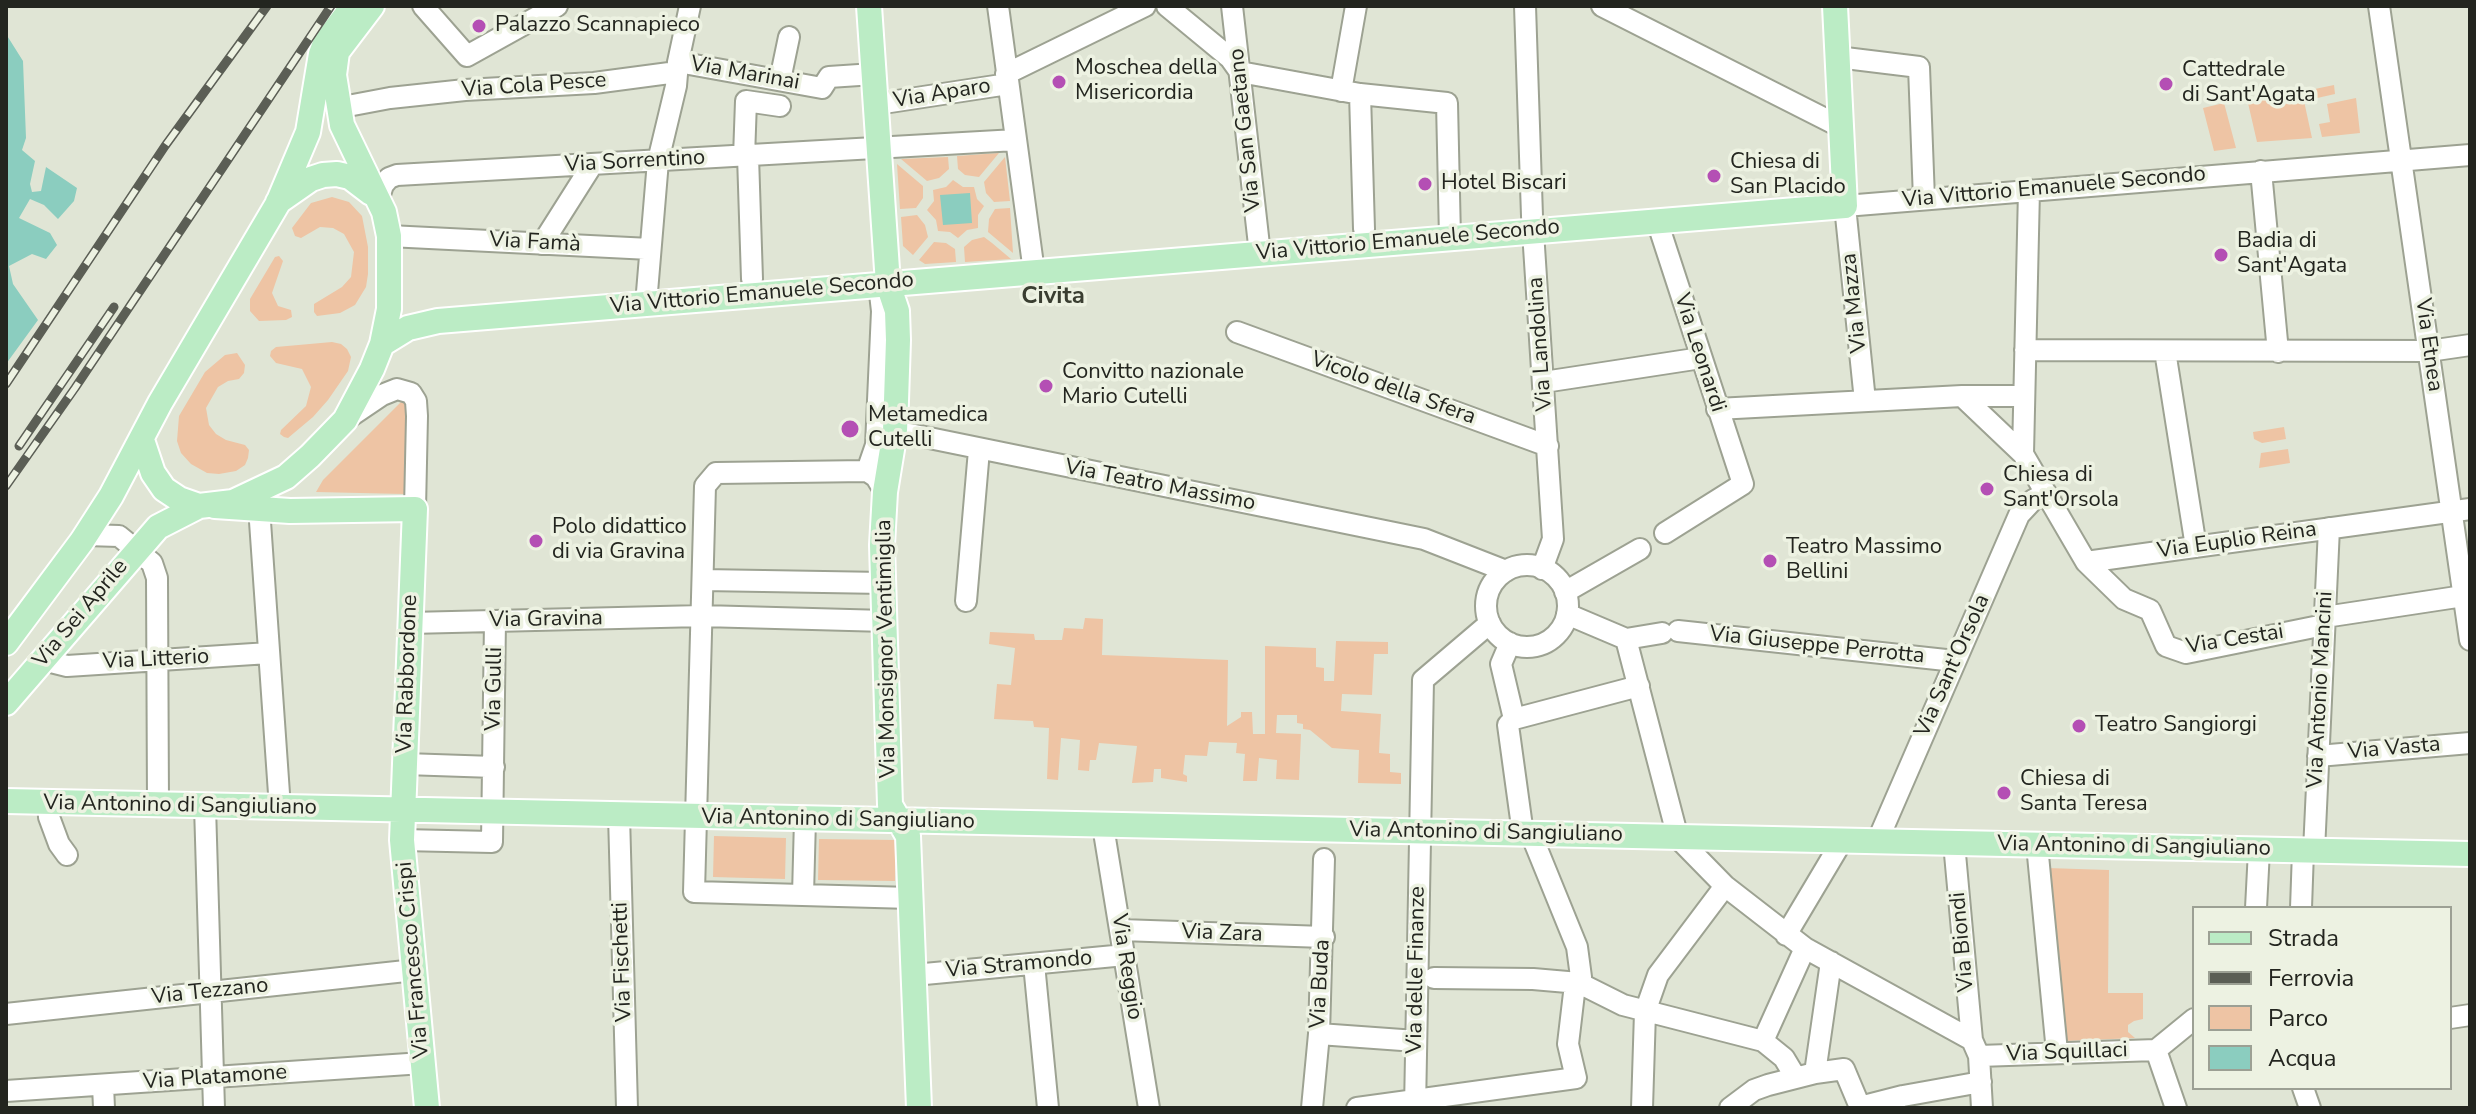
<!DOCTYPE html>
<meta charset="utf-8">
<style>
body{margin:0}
#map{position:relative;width:2476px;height:1114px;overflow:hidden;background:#e0e5d5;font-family:"Nunito Sans",sans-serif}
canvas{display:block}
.frame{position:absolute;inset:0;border:8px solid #23251f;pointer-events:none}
.legend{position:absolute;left:2192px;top:906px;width:260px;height:184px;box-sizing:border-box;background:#edf2e2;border:2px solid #9ca094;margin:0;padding:10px 14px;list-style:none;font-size:24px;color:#23251f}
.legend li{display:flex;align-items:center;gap:16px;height:40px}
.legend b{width:40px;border:2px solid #9ca094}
</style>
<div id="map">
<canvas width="2476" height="1114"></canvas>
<div class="frame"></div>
<ul class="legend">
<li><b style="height:10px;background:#bbecc5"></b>Strada</li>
<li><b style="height:10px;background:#5b5e55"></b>Ferrovia</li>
<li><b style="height:22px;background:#eec4a4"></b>Parco</li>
<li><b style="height:22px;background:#8bcdbf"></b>Acqua</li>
</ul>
</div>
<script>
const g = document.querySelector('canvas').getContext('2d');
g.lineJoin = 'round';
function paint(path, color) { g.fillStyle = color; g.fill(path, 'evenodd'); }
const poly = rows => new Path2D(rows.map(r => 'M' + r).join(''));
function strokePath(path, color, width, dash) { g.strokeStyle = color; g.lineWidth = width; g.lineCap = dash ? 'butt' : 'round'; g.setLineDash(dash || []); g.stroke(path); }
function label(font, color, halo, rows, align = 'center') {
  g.font = font + ' "Nunito Sans",sans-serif'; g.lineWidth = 7; g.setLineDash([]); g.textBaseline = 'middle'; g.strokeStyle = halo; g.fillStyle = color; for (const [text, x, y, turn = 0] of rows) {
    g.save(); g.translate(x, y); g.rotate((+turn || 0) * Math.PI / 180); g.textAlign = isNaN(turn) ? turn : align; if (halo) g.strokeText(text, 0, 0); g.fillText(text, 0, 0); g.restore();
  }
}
const green = poly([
 [2334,85,2335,94,2304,101,2312,138,2257,142,2248,103],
 [2356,98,2360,133,2322,137,2319,124,2330,122,2327,104],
 [2224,103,2236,148,2214,151,2203,108],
 [999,153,979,177,965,175,958,169,957,156],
 [948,157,949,169,939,178,927,181,901,159],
 [1005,157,1010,201,994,202,986,193,984,182],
 [897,164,923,186,923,198,916,208,900,209],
 [953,180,963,187,974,187,977,199,984,206,978,215,978,228,967,230,958,238,950,232,938,231,936,220,927,210,934,201,933,190,946,187],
 [332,197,349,202,362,216,368,247,368,274,366,287,355,305,340,313,317,316,314,312,314,304,342,287,351,277,354,252,344,234,333,228,320,227,301,238,295,236,292,228,311,203],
 [1010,208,1013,253,988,232,989,219,995,209],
 [917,215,925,225,928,237,913,255,903,246,901,217],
 [984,237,992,243,1011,259,965,262,964,247,972,240],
 [934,242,946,243,955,249,956,262,925,264,919,260],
 [279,256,283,261,272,293,278,306,291,310,292,317,286,320,259,321,250,311,250,299,275,257],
 [332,342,341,344,347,349,351,357,348,371,328,400,313,417,288,438,284,437,280,434,281,430,306,406,311,387,302,369,276,363,270,356,271,351,276,347],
 [237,353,245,365,244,373,239,379,228,381,218,387,206,408,209,425,216,434,226,440,245,445,249,450,248,458,245,465,236,471,219,474,207,473,191,464,181,453,177,441,179,416,205,372,225,355],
 [402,401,407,405,404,494,316,492,323,480],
 [2284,427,2286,439,2262,443,2254,439,2253,432],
 [2288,449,2290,463,2259,468,2261,453],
 [1085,618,1103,619,1102,655,1228,660,1227,726,1241,717,1241,712,1252,712,1253,734,1265,734,1265,646,1316,648,1316,667,1324,668,1324,681,1334,681,1336,641,1388,642,1388,654,1374,654,1372,695,1342,694,1341,711,1381,714,1379,753,1390,754,1390,772,1401,773,1401,784,1358,783,1359,750,1332,748,1310,730,1303,729,1303,724,1297,723,1297,715,1277,715,1276,733,1301,734,1299,780,1276,779,1277,760,1259,758,1257,781,1243,781,1245,754,1236,753,1237,743,1209,742,1207,756,1185,755,1183,774,1187,776,1187,782,1161,778,1161,769,1154,769,1153,782,1132,783,1137,746,1099,743,1096,760,1090,760,1089,771,1078,770,1080,740,1061,738,1058,780,1047,779,1049,728,1034,727,1033,721,994,719,997,684,1011,685,1015,648,989,644,990,632,1034,634,1035,640,1062,640,1064,628,1083,629],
 [714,836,786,838,785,879,713,877],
 [819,839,896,840,895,881,818,880],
 [2047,868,2109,870,2108,993,2143,993,2143,1019,2134,1021,2128,1025,2128,1032,2135,1038,2065,1041]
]);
const water = poly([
 [6,34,23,61,26,138,22,150,35,161,30,184,32,192,41,191,46,167,77,188,74,201,58,219,44,205,30,199,19,218,50,233,57,245,46,259,32,254,9,266,13,284,38,320,6,364],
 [970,193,972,223,943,225,940,195]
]);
const minor = poly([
 [423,6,467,56],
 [998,6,1034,272],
 [1167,6,1230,58,1240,72],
 [1232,6,1260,254],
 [1525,6,1532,216,1553,539,1542,569],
 [1602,6,1841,127],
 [2379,6,2470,640],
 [467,56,557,6],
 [1837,57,1919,67,1924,199],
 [678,62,822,88,829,77,874,74],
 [1240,72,1360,94,1447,103,1450,238],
 [1006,74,1145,6],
 [780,80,789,37],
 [1341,91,1356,6],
 [1360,94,1364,229],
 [877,104,1008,84],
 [337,108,390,98,465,90,594,83,677,72],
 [748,156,752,279],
 [744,157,746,101,780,106],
 [2261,171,2278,352],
 [2029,190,2023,454,2086,562,2124,599,2150,610,2166,646,2186,653,2324,625],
 [378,201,383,185,389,178,397,175,1016,140],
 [1657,221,1743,484,1665,533],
 [389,236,650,249],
 [542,244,592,165],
 [646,304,658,161,676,86,678,62,690,6],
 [1237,332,1548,446],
 [2025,350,2429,351,2470,345],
 [2165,351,2196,547],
 [1544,382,1701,358],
 [1962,396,2023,454],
 [1865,401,1845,206,2470,155],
 [1717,409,1962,396,2023,396],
 [345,420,382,395,397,389,411,393,416,401,417,416,415,509],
 [895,431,1424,539,1506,571],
 [867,471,876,445,882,311,879,285],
 [885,492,876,477,867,471,716,473,705,486,694,892,911,898],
 [258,493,280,808],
 [86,535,119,536,152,563,157,578,158,805],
 [2086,562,2470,509],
 '1486 606a41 41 0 1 1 82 0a41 41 0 1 1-82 0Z',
 [703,580,884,583],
 [1565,592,1640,549],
 [966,601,979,450],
 [1567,614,1626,639,1662,633],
 [2325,617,2470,595],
 [410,623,702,616,886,621],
 [1678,631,1955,661],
 [1626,639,1678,838,1725,886,1805,948,1972,1040,1979,1056,1982,1108],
 [1510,643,1501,664,1514,719,1508,725,1523,834],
 [43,660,67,666,269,653],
 [1514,719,1639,686],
 [2318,756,2470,743],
 [405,764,494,767],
 [48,802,49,817,59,844,67,855],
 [205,806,214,1108],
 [619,815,627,1108],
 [1103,826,1149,1108],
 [402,840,492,842,495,621],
 [1877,842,2019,515,2033,500,2046,493],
 [1954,843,1972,1040],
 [2037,845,2057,1052],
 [2314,851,2329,528],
 [803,895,805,819],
 [2256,908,2259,850],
 [2301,908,2303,851],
 [1121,930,1324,937],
 [1786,935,1842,841],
 [1034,964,1048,1108],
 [914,975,1125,955],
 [1434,978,1533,979,1579,983,1623,1005,1763,1041,1784,1058,1796,1078],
 [6,1014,415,970],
 [2450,1018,2470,1015],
 [1319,1034,1416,1041],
 [1763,1041,1805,948],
 [2156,1050,2176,1108],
 [2156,1050,2194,1019],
 [1979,1056,2156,1050],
 [1815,1073,1831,962],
 [103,1085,104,1108],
 [2303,1088,2310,1108],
 [6,1091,423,1063],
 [1312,1108,1319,1034,1324,859],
 [1357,1108,1576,1078,1568,1044,1574,993,1581,977,1577,947,1531,834],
 [1415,1108,1423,680,1490,623],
 [1642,1108,1645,1012,1658,975,1725,886],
 [1730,1108,1754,1090,1768,1085,1815,1073,1844,1069,1860,1107,1903,1096,1981,1082]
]);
const major = poly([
 [869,6,888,284,897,311,898,340,895,431,885,492,882,545,890,805,908,836,919,1108],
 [278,202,311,179,323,175,337,174,350,177,371,193],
 [382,344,408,328,438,321,1845,206,1835,6],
 [142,440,153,473,164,489,179,499,199,506,233,502,286,477,310,456,345,420,372,369,382,344,389,309,389,236,384,212,342,125,334,75,337,52,372,6],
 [215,506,290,511,415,509,402,840,427,1108],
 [6,643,82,541,111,496,160,403,278,203,308,132,321,54,325,43,353,6],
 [6,703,158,527,199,506],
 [6,801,2470,854]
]);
const rail = poly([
 [6,384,165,146,267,6],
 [19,446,114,307],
 [6,486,75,388,331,6]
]);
const markers = [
 [479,26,8,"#b44fb4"],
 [1059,82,8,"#b44fb4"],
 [2166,84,8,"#b44fb4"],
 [1714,176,8,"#b44fb4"],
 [1425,184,8,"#b44fb4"],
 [2221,255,8,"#b44fb4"],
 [1046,386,8,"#b44fb4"],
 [850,429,10,"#b44fb4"],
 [1987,489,8,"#b44fb4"],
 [536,541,8,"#b44fb4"],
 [1770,561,8,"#b44fb4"],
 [2079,726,8,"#b44fb4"],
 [2004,793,8,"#b44fb4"]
];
const poiNames = [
 ["Palazzo Scannapieco",495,26],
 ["Moschea della",1075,69],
 ["Misericordia",1075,94],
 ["Cattedrale",2182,71],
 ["di Sant'Agata",2182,96],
 ["Chiesa di",1730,163],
 ["San Placido",1730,188],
 ["Hotel Biscari",1441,184],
 ["Badia di",2237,242],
 ["Sant'Agata",2237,267],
 ["Convitto nazionale",1062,373],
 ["Mario Cutelli",1062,398],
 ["Metamedica",868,416],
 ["Cutelli",868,441],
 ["Chiesa di",2003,476],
 ["Sant'Orsola",2003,501],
 ["Polo didattico",552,528],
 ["di via Gravina",552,553],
 ["Teatro Massimo",1786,548],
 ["Bellini",1786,573],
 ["Teatro Sangiorgi",2095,726],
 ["Chiesa di",2020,780],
 ["Santa Teresa",2020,805]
];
const streetNames = [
 ["Via Marinai",745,74,10],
 ["Via Cola Pesce",534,86,-4],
 ["Via Aparo",942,94,-9],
 ["Via San Gaetano",1246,130,-96],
 ["Via Sorrentino",635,162,-3],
 ["Via Vittorio Emanuele Secondo",2054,188,-5],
 ["Via Vittorio Emanuele Secondo",1408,241,-5],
 ["Via Famà",535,243,3],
 ["Via Vittorio Emanuele Secondo",762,294,-5],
 ["Via Mazza",1855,303,-96],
 ["Via Landolina",1541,344,-94],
 ["Via Etnea",2428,345,82],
 ["Via Leonardi",1699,353,72],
 ["Vicolo della Sfera",1393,389,20],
 ["Via Teatro Massimo",1160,486,11],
 ["Via Euplio Reina",2237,541,-8],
 ["Via Sei Aprile",81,614,-50],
 ["Via Gravina",546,620,-1],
 ["Via Cestai",2235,640,-9],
 ["Via Giuseppe Perrotta",1817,646,6],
 ["Via Monsignor Ventimiglia",887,649,-91],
 ["Via Litterio",156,660,-3],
 ["Via Sant'Orsola",1953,666,-66],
 ["Via Rabbordone",408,674,-88],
 ["Via Gulli",495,689,-89],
 ["Via Antonio Mancini",2321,690,-87],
 ["Via Vasta",2394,749,-5],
 ["Via Antonino di Sangiuliano",180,806,1],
 ["Via Antonino di Sangiuliano",838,820,1],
 ["Via Antonino di Sangiuliano",1486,833,1],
 ["Via Antonino di Sangiuliano",2134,847,1],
 ["Via Zara",1222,934,2],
 ["Via Biondi",1963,942,-95],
 ["Via Francesco Crispi",414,960,-95],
 ["Via Fischetti",623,962,-92],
 ["Via Stramondo",1019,965,-5],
 ["Via Reggio",1126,967,81],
 ["Via delle Finanze",1417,970,-89],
 ["Via Buda",1321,984,-87],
 ["Via Tezzano",210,992,-6],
 ["Via Squillaci",2067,1053,-2],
 ["Via Platamone",215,1078,-4]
];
const neighbourhoodNames = [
 ["Civita",1053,297]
];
paint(green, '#eec4a4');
paint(water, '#8bcdbf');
strokePath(minor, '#9da292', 24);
strokePath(major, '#fff', 28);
strokePath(minor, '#fff', 20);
strokePath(major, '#bbecc5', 24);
strokePath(rail, '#5b5e55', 9);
strokePath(rail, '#edf2e2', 6, [18]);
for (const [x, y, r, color] of markers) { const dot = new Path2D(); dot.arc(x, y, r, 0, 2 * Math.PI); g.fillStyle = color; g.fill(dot); strokePath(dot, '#edf2e2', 3); }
label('22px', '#23251f', '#edf2e2', poiNames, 'left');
label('22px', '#23251f', '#edf2e2', streetNames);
label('bold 24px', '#3a3e31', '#edf2e2', neighbourhoodNames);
</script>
